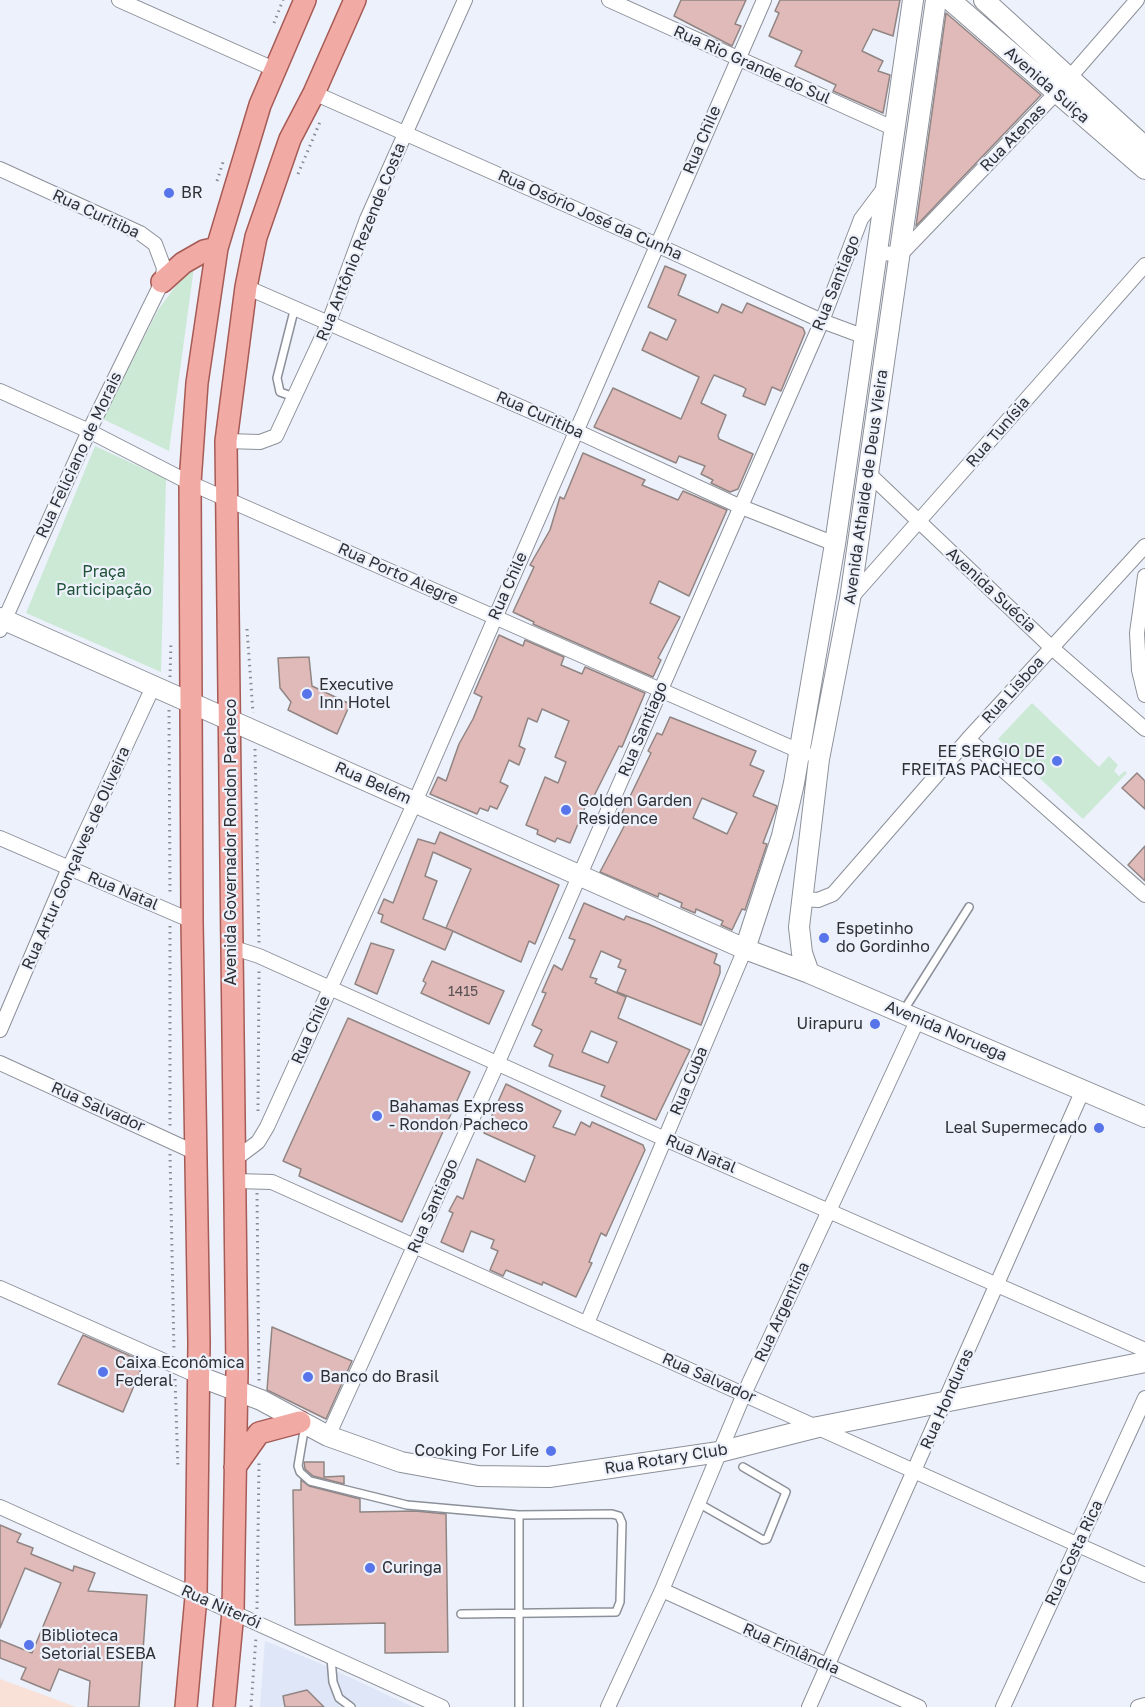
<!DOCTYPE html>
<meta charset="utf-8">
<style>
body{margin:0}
canvas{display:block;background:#ecf1fb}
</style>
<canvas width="1145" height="1707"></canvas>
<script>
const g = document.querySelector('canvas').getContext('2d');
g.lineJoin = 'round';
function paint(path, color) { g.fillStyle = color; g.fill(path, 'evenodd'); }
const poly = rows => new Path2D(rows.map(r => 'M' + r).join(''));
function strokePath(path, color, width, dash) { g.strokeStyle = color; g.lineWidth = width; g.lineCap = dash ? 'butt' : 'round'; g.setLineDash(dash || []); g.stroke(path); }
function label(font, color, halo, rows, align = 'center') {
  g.font = font + ' "Golos Text",sans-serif'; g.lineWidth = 4.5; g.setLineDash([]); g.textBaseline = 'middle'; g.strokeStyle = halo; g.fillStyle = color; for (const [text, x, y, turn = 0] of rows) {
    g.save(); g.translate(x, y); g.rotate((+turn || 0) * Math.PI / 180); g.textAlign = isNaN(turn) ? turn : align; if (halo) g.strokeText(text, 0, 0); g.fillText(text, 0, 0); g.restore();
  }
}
const built = poly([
 [265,1641,319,1663,413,1707,260,1707]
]);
const education = poly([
 [0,1679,76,1707,0,1707]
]);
const green = poly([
 [195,260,169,451,103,419,158,310],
 [95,446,166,479,161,672,26,613],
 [1032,703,1099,767,1109,756,1118,765,1114,771,1119,776,1125,771,1127,773,1083,819,998,739]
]);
const building = poly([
 [681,0,746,0,735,24,741,26,732,46,674,16,681,0],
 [780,0,900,0,893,36,873,29,862,51,883,61,878,71,890,75,883,113,833,91,836,85,795,66,802,51,769,36,779,13,775,11,780,0],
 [946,13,1041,95,916,226,946,13],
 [665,266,686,275,678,295,718,313,722,304,742,313,747,303,803,328,805,333,781,391,772,387,765,405,743,396,746,389,743,387,714,375,710,383,701,403,726,415,718,435,719,439,753,454,738,489,730,492,711,483,713,480,701,474,705,466,679,456,676,463,594,427,613,388,681,419,699,377,642,350,650,332,667,340,676,320,648,307,665,266],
 [583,453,645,480,642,485,678,500,683,491,727,510,689,596,659,581,650,603,680,617,658,658,661,660,653,677,533,624,534,622,513,612,534,567,530,565,550,530,560,497,564,499,583,453],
 [499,635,523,646,525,640,564,657,561,665,582,674,585,667,645,693,622,747,619,746,589,806,586,805,570,843,557,838,555,842,537,834,538,830,526,825,545,777,558,783,566,762,555,757,569,721,542,709,537,722,528,718,519,746,525,749,519,765,509,760,500,782,508,786,497,809,490,806,488,811,480,808,477,814,430,794,438,777,446,781,459,744,473,719,482,697,474,693,499,635],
 [309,657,312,686,350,704,337,734,288,710,291,702,280,688,278,658,309,657],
 [670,717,756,751,750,765,764,771,753,796,777,806,763,843,767,844,745,910,742,909,732,930,721,925,723,921,696,909,695,913,681,907,682,903,659,893,658,897,600,872,629,817,622,813,651,753,648,751,657,733,662,735,670,717],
 [702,798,737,813,727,834,693,818,702,798],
 [1137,773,1145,781,1145,809,1122,788,1137,773],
 [440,832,559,885,535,944,529,941,521,962,446,928,471,869,433,852,425,876,437,881,423,919,453,931,445,950,381,922,383,915,378,913,384,899,393,903,418,839,435,844,440,832],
 [1145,846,1145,881,1128,865,1145,846],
 [584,903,624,920,626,916,648,924,717,954,714,963,720,966,720,973,701,1025,617,992,626,970,618,967,621,960,601,951,590,977,597,979,595,983,626,997,618,1018,690,1050,656,1120,601,1096,605,1086,549,1066,553,1055,534,1046,542,1030,532,1025,546,993,542,992,554,965,562,970,575,940,569,938,584,903],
 [591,1031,617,1042,608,1063,582,1052,591,1031],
 [371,943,394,950,377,994,355,984,371,943],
 [432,961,504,991,489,1024,421,993,426,983,423,981,432,961],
 [348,1018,470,1072,402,1222,299,1176,301,1169,283,1161,348,1018],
 [506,1084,561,1111,553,1127,575,1135,581,1122,590,1127,592,1122,643,1145,645,1150,606,1236,601,1233,589,1262,592,1263,576,1297,543,1282,542,1285,506,1270,503,1276,490,1270,498,1251,491,1248,494,1240,471,1231,463,1252,441,1242,453,1213,449,1211,457,1196,463,1199,477,1159,525,1182,535,1156,484,1133,506,1084],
 [272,1327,352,1361,326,1419,267,1390,272,1327],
 [83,1335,144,1362,123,1412,58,1384,83,1335],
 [304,1462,324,1462,324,1477,344,1476,344,1484,313,1476,305,1469,304,1462],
 [301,1480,309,1486,360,1499,360,1512,415,1511,446,1514,448,1652,385,1653,385,1623,295,1625,293,1490,301,1490,301,1480],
 [0,1525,21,1534,17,1542,33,1548,31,1554,73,1571,74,1566,95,1573,88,1591,147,1595,139,1707,88,1707,90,1681,59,1669,50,1691,21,1679,26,1668,0,1658,0,1640,32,1653,61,1583,25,1568,0,1628,0,1525],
 [307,1690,324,1707,285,1707,283,1696,307,1690]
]);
const path = poly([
 [274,23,283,0],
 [298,174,320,122],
 [217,181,224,159],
 [247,629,253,713],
 [170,677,171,641],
 [169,710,170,896],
 [255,749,259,943],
 [170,926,170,1127],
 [258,1111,259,971],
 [170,1154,174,1352],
 [257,1193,259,1381],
 [175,1379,178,1469],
 [257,1609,259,1463],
 [251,1707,256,1637]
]);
const lane = poly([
 [294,397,280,392,277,378,295,307],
 [904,1010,969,907],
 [305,1425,298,1466,300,1472,310,1481,407,1505,519,1515,612,1514,619,1516,622,1523,620,1602,616,1612,461,1614],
 [698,1503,763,1540,767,1539,786,1492,743,1467],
 [519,1515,519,1707],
 [331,1658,333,1682,339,1698,351,1707]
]);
const street = poly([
 [119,0,276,70],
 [609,0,895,129],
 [314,93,657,245,822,321,865,337],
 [0,169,140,233,155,244,164,268,162,282,89,431,0,630],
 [876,253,901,254,1057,92,1137,0],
 [246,287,576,431,739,506,835,544],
 [0,391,89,431,190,483,806,754],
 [226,441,260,442,276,436,329,322,367,219,465,0],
 [867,472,1052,648,1145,729],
 [1145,576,1137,633,1139,670,1145,695],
 [850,599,1145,265],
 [968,739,1145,895],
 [0,838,192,921],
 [803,899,818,900,833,894,968,739,1145,546],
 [231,947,259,956,665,1139,1145,1350],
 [0,1030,69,868,153,687],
 [0,1063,194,1152],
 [234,1160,258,1142,267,1127,415,802,764,0],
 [235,1181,272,1182,1145,1575],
 [0,1288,198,1376],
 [587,1323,745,949],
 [328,1436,498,1062,822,321,861,219,885,187],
 [0,1507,442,1707],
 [662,1590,919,1707],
 [608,1707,662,1590,744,1394,918,1019],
 [809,1707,1083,1090],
 [1003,1707,1145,1398],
 [1138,1707,1145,1705]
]);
const secondary = poly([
 [950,0,1145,169],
 [984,0,1145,147],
 [0,618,745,949,809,973,1145,1117],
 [745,949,782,836,794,783,835,544,913,0],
 [809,973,802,953,799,927,819,759,850,599,936,0],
 [198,1376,261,1400,328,1436,401,1462,478,1476,549,1477,719,1452,818,1427,1145,1362]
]);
const primary = poly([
 [162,282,183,263,204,251,217,248],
 [235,1467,259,1433,300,1422],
 [186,1707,196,1597,199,1343,192,921,190,483,197,383,217,248,260,105,305,0],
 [224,1707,233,1612,237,1371,226,441,246,287,256,237,290,139,314,93,355,0]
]);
const markers = [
 [169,193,6,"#5774ea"],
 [307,694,6,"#5774ea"],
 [1057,761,6,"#5774ea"],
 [566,810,6,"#5774ea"],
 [824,938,6,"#5774ea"],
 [875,1024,6,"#5774ea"],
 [377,1116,6,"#5774ea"],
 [1099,1128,6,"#5774ea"],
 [103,1372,6,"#5774ea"],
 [308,1377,6,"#5774ea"],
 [551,1451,6,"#5774ea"],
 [370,1568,6,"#5774ea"],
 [29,1645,6,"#5774ea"]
];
const numberNames = [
 ["1415",463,992]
];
const streetNames = [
 ["Rua Rio Grande do Sul",752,65,24],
 ["Avenida Suiça",1047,85,41],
 ["Rua Atenas",1013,138,-46],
 ["Rua Chile",702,140,-67],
 ["Rua Curitiba",96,214,25],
 ["Rua Osório José da Cunha",590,215,24],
 ["Rua Antônio Rezende Costa",361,242,-68],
 ["Rua Santiago",836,283,-68],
 ["Rua Curitiba",540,415,24],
 ["Rua Tunísia",998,432,-49],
 ["Rua Feliciano de Morais",79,455,-65],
 ["Avenida Athaide de Deus Vieira",866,487,-82],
 ["Rua Porto Alegre",398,574,24],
 ["Rua Chile",508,586,-66],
 ["Avenida Suécia",991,590,43],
 ["Rua Lisboa",1013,690,-48],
 ["Rua Santiago",643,729,-67],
 ["Rua Belém",373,783,24],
 ["Avenida Governador Rondon Pacheco",231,842,-90],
 ["Rua Artur Gonçalves de Oliveira",76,858,-66],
 ["Rua Natal",123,891,23],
 ["Rua Chile",311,1030,-66],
 ["Avenida Noruega",946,1031,23],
 ["Rua Cuba",689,1081,-67],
 ["Rua Salvador",98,1107,24],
 ["Rua Natal",701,1154,23],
 ["Rua Santiago",433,1206,-66],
 ["Rua Argentina",782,1312,-65],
 ["Rua Salvador",709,1378,24],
 ["Rua Honduras",947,1399,-66],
 ["Rua Rotary Club",666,1459,-9],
 ["Rua Costa Rica",1074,1553,-65],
 ["Rua Niterói",221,1607,24],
 ["Rua Finlândia",791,1649,24]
];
const poiNames = [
 ["BR",181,193],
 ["Executive",319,685],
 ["Inn Hotel",319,703],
 ["EE SERGIO DE",1045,752,"right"],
 ["FREITAS PACHECO",1045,770,"right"],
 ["Golden Garden",578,801],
 ["Residence",578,819],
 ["Espetinho",836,929],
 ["do Gordinho",836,947],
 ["Uirapuru",863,1024,"right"],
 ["Bahamas Express",389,1107],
 ["- Rondon Pacheco",389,1125],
 ["Leal Supermecado",1087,1128,"right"],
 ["Caixa Econômica",115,1363],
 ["Federal",115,1381],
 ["Banco do Brasil",320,1377],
 ["Cooking For Life",539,1451,"right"],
 ["Curinga",382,1568],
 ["Biblioteca",41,1636],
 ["Setorial ESEBA",41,1654]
];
const parkNames = [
 ["Praça",104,572],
 ["Participação",104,590]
];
paint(built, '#dee6f7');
paint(education, '#f9e1d7');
paint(green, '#cce9d6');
paint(building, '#dfbab8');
strokePath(building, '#918584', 1.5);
strokePath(lane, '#8c9099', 10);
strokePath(street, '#8c9099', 16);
strokePath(secondary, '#8c9099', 22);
strokePath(primary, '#a75b56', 24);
strokePath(path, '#888b92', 3, [1.5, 4.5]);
strokePath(lane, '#fff', 7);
strokePath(street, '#fff', 14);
strokePath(secondary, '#fff', 20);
strokePath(primary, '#f1aaa4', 21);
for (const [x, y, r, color] of markers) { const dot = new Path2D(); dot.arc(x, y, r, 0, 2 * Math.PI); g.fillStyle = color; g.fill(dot); strokePath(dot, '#ecf1fb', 2); }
label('14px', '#5a5255', null, numberNames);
label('16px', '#2e3034', '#ecf1fb', streetNames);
label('16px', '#2e3034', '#ecf1fb', poiNames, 'left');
label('16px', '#205338', '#ecf1fb', parkNames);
</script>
